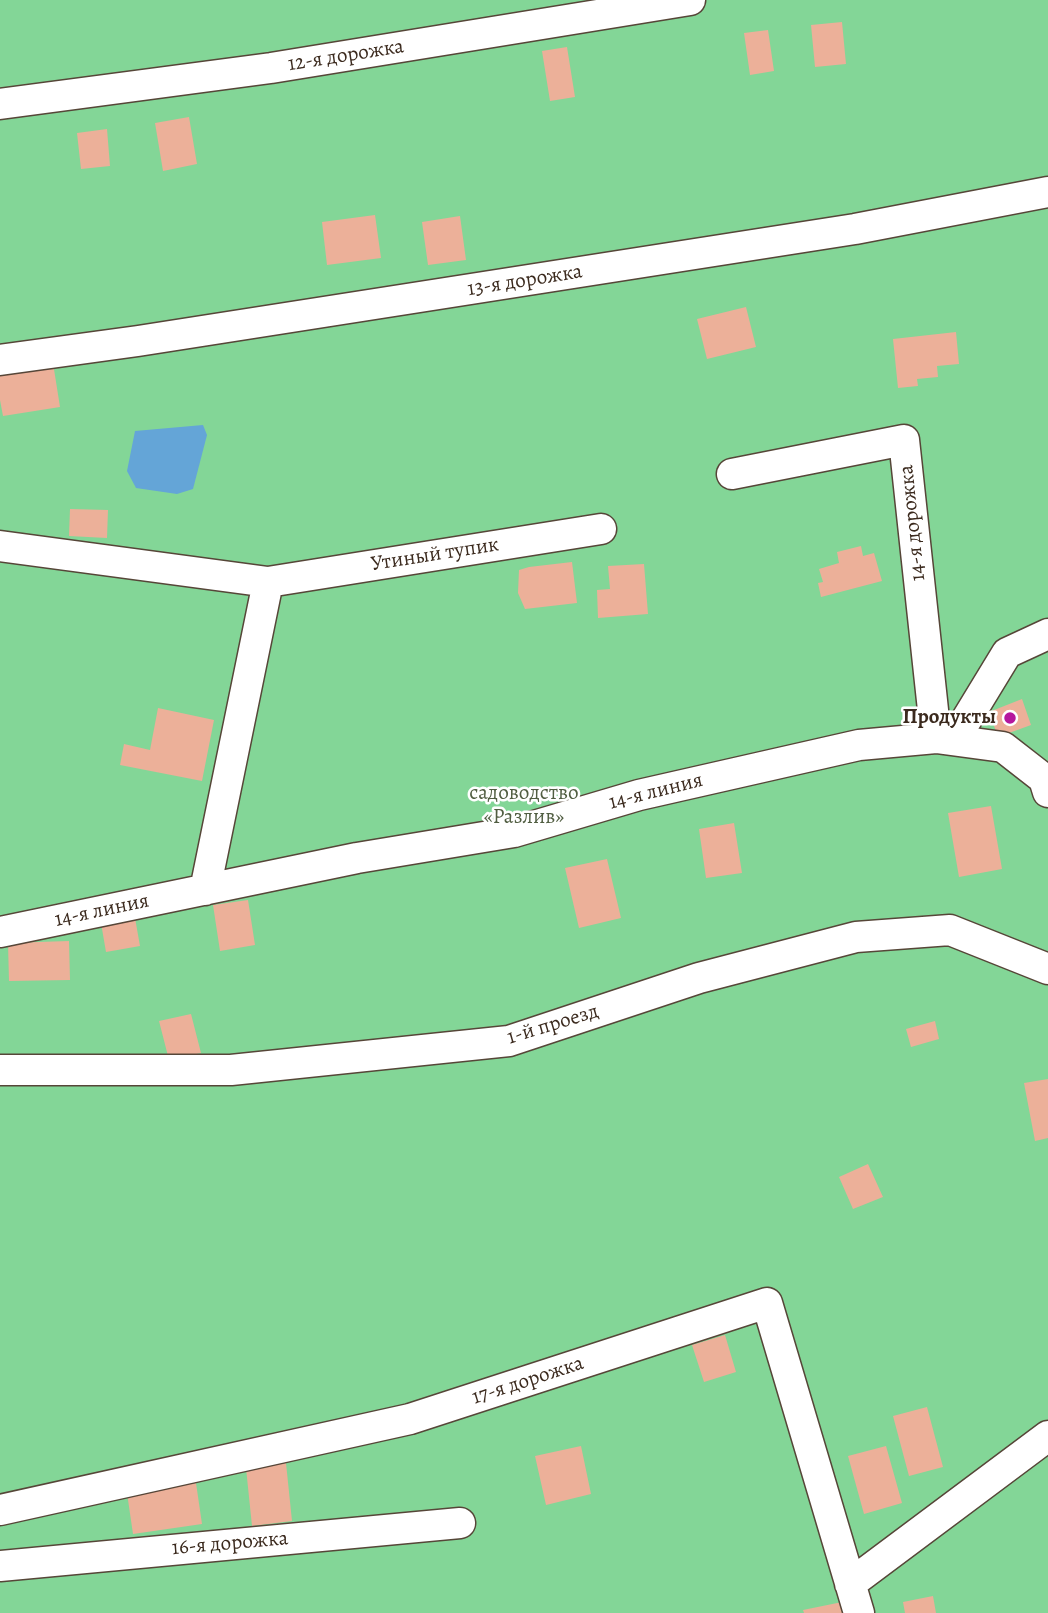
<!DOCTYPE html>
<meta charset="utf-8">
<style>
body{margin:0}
canvas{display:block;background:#f1e4c8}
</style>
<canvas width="1048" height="1613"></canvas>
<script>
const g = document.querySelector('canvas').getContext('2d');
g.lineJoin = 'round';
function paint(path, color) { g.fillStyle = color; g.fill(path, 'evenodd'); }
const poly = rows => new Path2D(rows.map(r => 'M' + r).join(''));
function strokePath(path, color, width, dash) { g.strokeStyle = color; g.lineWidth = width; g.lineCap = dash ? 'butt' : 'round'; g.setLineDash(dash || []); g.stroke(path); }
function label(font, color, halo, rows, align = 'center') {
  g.font = font + ' Alegreya,serif'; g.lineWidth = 5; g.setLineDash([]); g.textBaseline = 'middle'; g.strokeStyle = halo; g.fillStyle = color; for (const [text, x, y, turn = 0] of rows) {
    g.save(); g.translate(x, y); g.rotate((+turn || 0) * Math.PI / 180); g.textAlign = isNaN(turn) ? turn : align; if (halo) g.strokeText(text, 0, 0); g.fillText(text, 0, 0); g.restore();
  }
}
const green = poly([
 [0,0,1048,0,1048,1613,0,1613]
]);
const water = poly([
 [203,425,207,435,193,489,177,494,136,488,127,471,135,431]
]);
const building = poly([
 [842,22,846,64,815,67,811,25],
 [768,30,774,71,750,75,744,33],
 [567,47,575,97,550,101,542,51],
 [189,117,197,164,163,171,155,123],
 [107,129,110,166,81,169,77,133],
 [375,215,381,258,327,265,322,222],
 [460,216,466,260,428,265,422,222],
 [746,307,756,347,707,359,697,319],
 [956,332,959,364,937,366,938,377,917,379,918,386,898,388,893,339],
 [53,363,60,407,3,416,0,400,0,372],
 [70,509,108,510,107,538,69,536],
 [861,546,863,556,874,553,882,581,821,597,818,583,823,582,819,569,839,563,837,552],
 [572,562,577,603,525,609,518,593,519,570,529,567],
 [644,564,648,614,598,618,597,590,610,589,608,566],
 [1022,699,1031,725,998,737,989,712],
 [158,708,214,720,202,781,120,765,124,744,150,750],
 [991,806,1002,869,959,877,948,813],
 [734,823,742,873,706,878,699,829],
 [607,859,621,918,579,928,565,868],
 [248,900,255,945,220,951,213,905],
 [135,918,140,946,106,952,101,923],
 [69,941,70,980,9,981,8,943],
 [191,1014,201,1053,169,1060,159,1021],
 [935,1021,939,1039,911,1047,906,1029],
 [1048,1079,1048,1138,1035,1141,1024,1083],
 [868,1164,883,1197,853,1209,839,1177],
 [725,1335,736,1372,704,1382,692,1345],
 [927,1407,943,1467,909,1476,893,1416],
 [581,1446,591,1494,546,1505,535,1456],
 [886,1446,902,1503,864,1514,848,1456],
 [286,1463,292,1521,252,1526,246,1468],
 [196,1483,202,1524,133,1534,127,1493],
 [933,1596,936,1613,905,1613,903,1602],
 [847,1601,850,1613,804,1613,803,1610]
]);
const street = poly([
 [0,104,271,68,690,0],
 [0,360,138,341,855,229,1048,192],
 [732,474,904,440,936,738],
 [0,546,268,582,601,529],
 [954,740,1007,653,1048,634],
 [205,890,268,582],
 [0,932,357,858,514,832,639,795,859,745,936,738,1003,747,1044,779,1048,792],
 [0,1070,231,1070,509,1041,699,978,856,937,950,930,1048,969],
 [0,1510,410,1419,767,1303,859,1613],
 [0,1566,460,1523],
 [850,1584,1048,1436]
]);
const markers = [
 [1010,718,7,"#b5179e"]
];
const streetNames = [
 ["12-я дорожка",346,56,-9],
 ["13-я дорожка",525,281,-9],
 ["14-я дорожка",913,523,-96],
 ["Утиный тупик",435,555,-9],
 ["14-я линия",656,792,-14],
 ["14-я линия",102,911,-12],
 ["1-й проезд",553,1025,-17],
 ["17-я дорожка",528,1381,-18],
 ["16-я дорожка",230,1544,-5]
];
const poiNames = [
 ["Продукты",996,718]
];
const parkNames = [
 ["садоводство",524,794],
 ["«Разлив»",524,818]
];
paint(green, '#83d697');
paint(water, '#64a5d7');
paint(building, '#ecb099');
strokePath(street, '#564638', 33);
strokePath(street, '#fff', 30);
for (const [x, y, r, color] of markers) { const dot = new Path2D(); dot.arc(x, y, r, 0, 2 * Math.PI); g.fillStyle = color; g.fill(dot); strokePath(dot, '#fff', 2.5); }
label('21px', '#3b2a1e', '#fff', streetNames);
label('bold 21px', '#3b2a1e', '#fff', poiNames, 'right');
label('21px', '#515e42', '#fff', parkNames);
</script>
